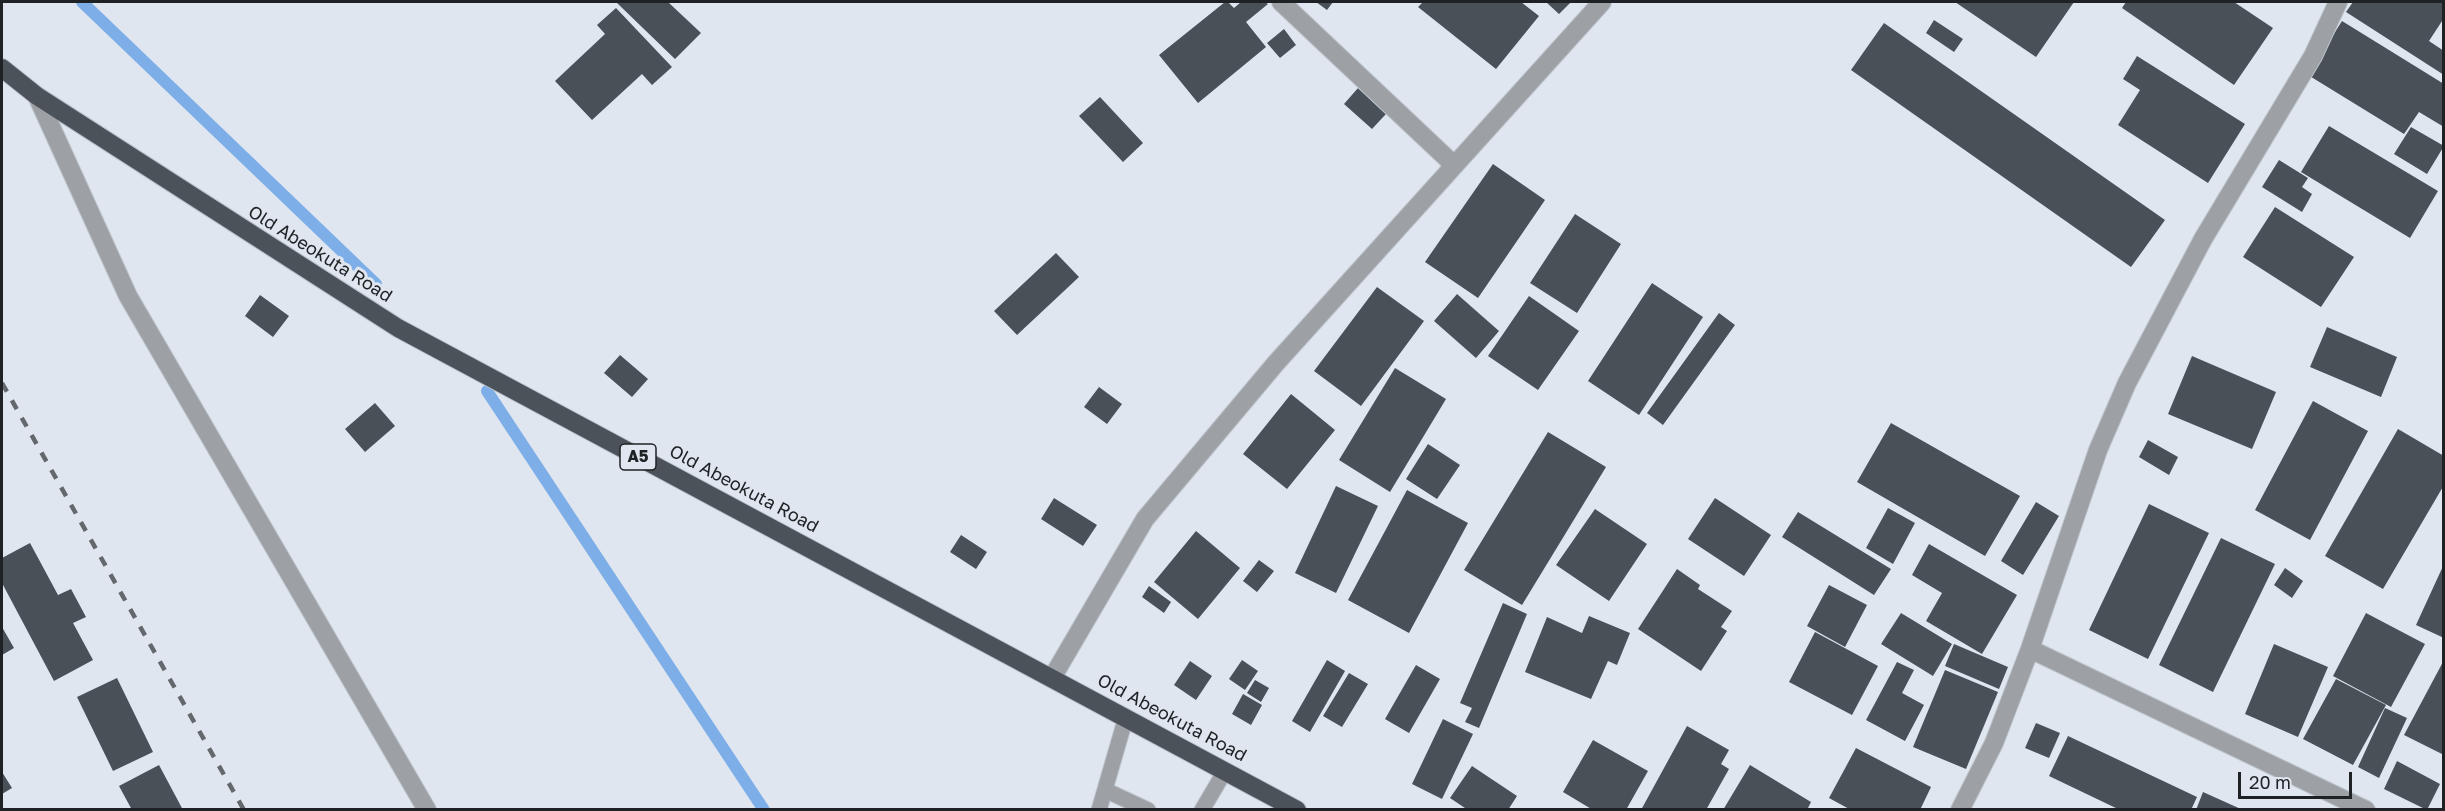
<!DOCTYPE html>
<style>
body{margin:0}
#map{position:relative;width:2445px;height:811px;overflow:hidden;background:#dfe6ef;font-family:"Golos Text",sans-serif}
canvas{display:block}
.frame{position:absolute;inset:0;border:3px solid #1f2225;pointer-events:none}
.scale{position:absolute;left:2238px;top:772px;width:114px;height:27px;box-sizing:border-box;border:3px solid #1f2225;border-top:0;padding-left:8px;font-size:18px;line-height:21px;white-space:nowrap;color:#1f2225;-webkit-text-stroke:4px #dfe6ef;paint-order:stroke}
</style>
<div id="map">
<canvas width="2445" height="811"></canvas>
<div class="frame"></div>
<div class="scale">20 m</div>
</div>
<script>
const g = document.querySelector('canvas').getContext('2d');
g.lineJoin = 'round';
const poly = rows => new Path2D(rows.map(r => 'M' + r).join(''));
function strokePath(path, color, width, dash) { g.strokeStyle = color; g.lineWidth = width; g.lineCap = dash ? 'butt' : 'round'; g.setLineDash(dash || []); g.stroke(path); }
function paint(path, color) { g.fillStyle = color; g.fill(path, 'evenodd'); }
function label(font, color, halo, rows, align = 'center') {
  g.font = font + ' "Golos Text",sans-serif'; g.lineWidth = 6; g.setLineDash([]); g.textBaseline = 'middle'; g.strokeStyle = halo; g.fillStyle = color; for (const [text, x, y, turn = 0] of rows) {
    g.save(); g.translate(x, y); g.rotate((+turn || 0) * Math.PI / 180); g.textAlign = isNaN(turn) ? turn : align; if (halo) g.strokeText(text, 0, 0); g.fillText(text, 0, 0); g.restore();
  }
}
const stream = poly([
 [82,2,376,284],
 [487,391,764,810]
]);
const building = poly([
 [616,2,668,2,701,33,675,59],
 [1225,2,1228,2,1234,8,1241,2,1265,2,1268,4,1246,22,1266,47,1198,103,1159,55],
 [1316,2,1333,2,1327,10],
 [1423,2,1521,2,1539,16,1496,69,1418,7],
 [1546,2,1571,2,1559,14],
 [1955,2,2074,2,2036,57],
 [2126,2,2234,2,2273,28,2234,85,2122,8],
 [2353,2,2444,2,2444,18,2429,41,2444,51,2444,75,2346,12],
 [616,8,672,67,652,85,642,74,592,120,555,81,605,34,597,25],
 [1934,20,1963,39,1954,52,1926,33],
 [2342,21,2444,84,2444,127,2419,112,2404,134,2308,75],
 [1884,23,2165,220,2131,267,1851,70],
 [1284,29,1296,45,1280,58,1267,43],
 [2137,56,2245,124,2208,183,2118,125,2140,90,2123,79],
 [1358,88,1386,114,1372,129,1344,104],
 [1100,97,1143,143,1123,162,1079,116],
 [2329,126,2438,191,2410,238,2301,172],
 [2411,127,2444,146,2427,174,2394,154],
 [2279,160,2308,178,2302,187,2312,194,2302,212,2262,187],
 [1493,164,1545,200,1478,298,1425,262],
 [2275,207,2354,257,2321,307,2243,257],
 [1575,214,1621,244,1577,313,1530,283],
 [1056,253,1079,277,1017,335,994,311],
 [1652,283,1703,317,1639,415,1588,381],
 [1377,287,1424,321,1361,406,1314,371],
 [1457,294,1499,331,1476,358,1434,321],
 [260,295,289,316,273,337,245,316],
 [1529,296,1579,331,1538,390,1488,356],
 [1719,313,1735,325,1663,425,1647,413],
 [2327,327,2397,357,2381,397,2310,367],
 [620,355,648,379,632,397,604,373],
 [2192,356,2276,392,2252,449,2168,414],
 [1395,368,1446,399,1390,492,1339,460],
 [1099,387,1122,404,1107,424,1084,407],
 [1291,394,1335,430,1287,489,1243,454],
 [2313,401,2368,431,2310,540,2255,510],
 [375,403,395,426,365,452,345,429],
 [1891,423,2020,496,1985,556,1857,482],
 [2398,429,2444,456,2444,485,2383,589,2325,556],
 [1548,432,1606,467,1522,605,1464,570],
 [2148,440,2178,457,2169,475,2139,457],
 [1428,444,1460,465,1437,499,1406,479],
 [1336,486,1378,506,1336,593,1295,573],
 [1407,490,1468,523,1409,633,1348,600],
 [1054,498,1097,525,1083,546,1041,519],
 [1715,498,1771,535,1744,576,1688,539],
 [2036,502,2059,516,2023,575,2001,561],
 [2149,504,2209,533,2148,659,2089,630],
 [1888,508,1915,523,1893,564,1866,548],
 [1595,509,1647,544,1609,601,1556,565],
 [1798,512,1891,569,1874,595,1782,537],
 [1196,531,1240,568,1198,619,1154,582],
 [961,535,987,552,976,569,950,552],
 [2221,538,2275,564,2213,692,2159,665],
 [30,543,58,595,71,589,86,617,73,623,93,660,54,681,2,583,2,558],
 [1929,544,2017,595,1982,654,1926,621,1942,593,1912,575],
 [1259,560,1274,571,1257,592,1243,581],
 [2444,564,2444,638,2416,625],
 [2285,568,2303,581,2292,598,2274,585],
 [1677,569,1700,585,1698,589,1732,611,1721,627,1727,631,1701,671,1638,629],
 [1829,585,1867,605,1845,647,1807,626],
 [1149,586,1171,602,1164,613,1142,597],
 [1503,603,1527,614,1479,728,1465,722,1472,708,1460,703],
 [1901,613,1952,644,1933,676,1881,644],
 [2366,613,2425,644,2391,707,2333,676],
 [1589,616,1630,633,1617,665,1608,661,1591,699,1525,672,1547,617,1582,633],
 [2,627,14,648,2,655],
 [1815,632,1878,666,1852,715,1789,682],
 [1954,644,2008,667,1999,689,1945,666],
 [2274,644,2328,667,2298,737,2245,714],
 [1242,660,1258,671,1245,690,1229,679],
 [1327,660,1345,671,1310,732,1292,721],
 [2444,660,2444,755,2404,735],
 [1190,661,1212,676,1196,700,1174,685],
 [1897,662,1914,670,1902,693,1924,705,1905,741,1866,720],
 [1416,665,1440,679,1409,733,1385,719],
 [1945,670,1998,692,1966,769,1913,747],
 [1349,673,1368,684,1342,727,1323,716],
 [117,678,153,752,113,771,77,697],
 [2336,679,2386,705,2353,765,2303,739],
 [1255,680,1269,688,1261,702,1247,693],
 [1243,694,1262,705,1251,725,1232,714],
 [2385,708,2407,718,2379,778,2358,767],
 [1443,719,1473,734,1442,799,1412,784],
 [2036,723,2060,733,2049,758,2025,748],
 [1687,726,1729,750,1721,764,1729,769,1706,810,1641,810],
 [2068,736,2197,797,2191,810,2120,810,2049,776],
 [1593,740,1648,771,1626,810,1593,810,1563,792],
 [1856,748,1931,787,1920,810,1851,810,1829,798],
 [2397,761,2440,784,2427,810,2384,789],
 [159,765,183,810,132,810,119,786],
 [1750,765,1811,802,1807,810,1723,810],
 [1472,766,1517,796,1508,810,1468,810,1450,798],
 [2,772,12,788,2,794],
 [2203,792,2243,810,2196,810]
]);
const lane = poly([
 [1105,790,1148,810],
 [1099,810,1126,717],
 [1202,810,1225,771]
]);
const street = poly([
 [1281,2,1454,165],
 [37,96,128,296,427,810],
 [2030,649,2366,810],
 [1052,678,1145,519,1276,363,1602,2],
 [1960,810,1994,743,2030,649,2098,450,2127,383,2203,239,2313,56,2338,2]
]);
const highway = poly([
 [2,68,37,96,398,328,1297,810]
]);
const rail = poly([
 [2,383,244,810]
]);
const shields = [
 [638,457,36]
];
const shieldNames = [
 ["A5",638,457]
];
const streetNames = [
 ["Old Abeokuta Road",320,254,32],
 ["Old Abeokuta Road",744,489,28],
 ["Old Abeokuta Road",1172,718,28]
];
strokePath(stream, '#7daee8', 12);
paint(building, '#495057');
strokePath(lane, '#bcc3cb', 17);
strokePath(street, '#bcc3cb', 20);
strokePath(highway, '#bcc3cb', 20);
strokePath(lane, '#9da0a4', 15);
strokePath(street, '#9da0a4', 18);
strokePath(highway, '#4c525a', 18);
strokePath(rail, '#63686d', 4.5, [10, 10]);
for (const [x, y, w] of shields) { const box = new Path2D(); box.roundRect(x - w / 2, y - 13, w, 26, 4.5); g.fillStyle = '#dfe6ef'; g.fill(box); strokePath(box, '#1f2225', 1.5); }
label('bold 16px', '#1f2225', null, shieldNames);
label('18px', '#1f2225', '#dfe6ef', streetNames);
</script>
